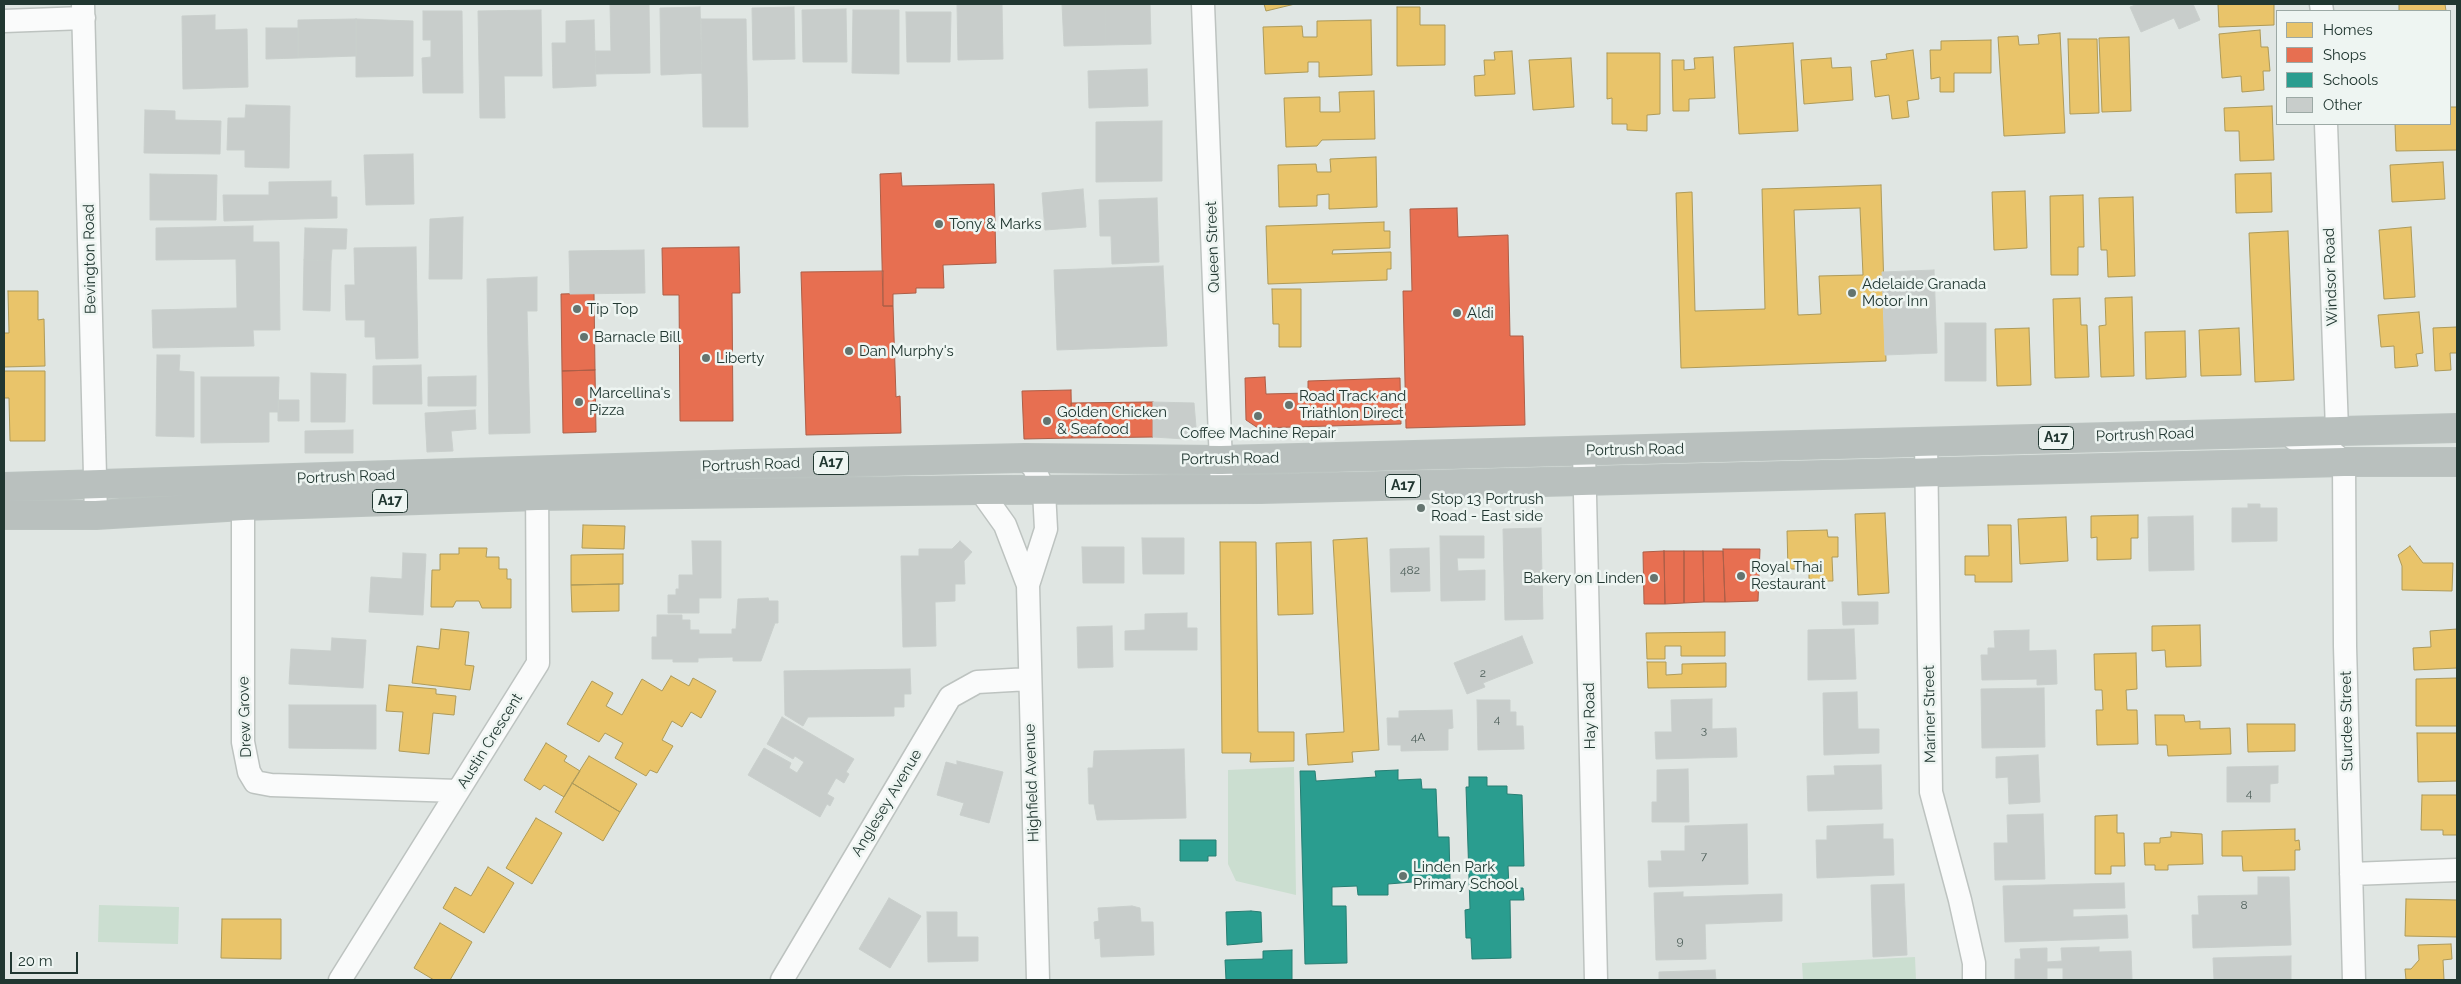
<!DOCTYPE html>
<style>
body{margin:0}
#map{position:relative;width:2461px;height:984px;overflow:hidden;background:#e0e6e3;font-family:Raleway,sans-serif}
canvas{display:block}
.frame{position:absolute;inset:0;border:5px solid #213731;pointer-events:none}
.legend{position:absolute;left:2276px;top:10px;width:175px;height:115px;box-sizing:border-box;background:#eef5f2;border:1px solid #9ca9a5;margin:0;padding:6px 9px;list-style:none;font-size:15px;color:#213731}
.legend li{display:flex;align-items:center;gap:10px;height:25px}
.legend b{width:25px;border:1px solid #9ca9a5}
.scale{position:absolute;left:10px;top:952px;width:68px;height:22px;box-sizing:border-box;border:2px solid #213731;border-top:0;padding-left:6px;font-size:15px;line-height:18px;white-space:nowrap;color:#213731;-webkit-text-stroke:4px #eef5f2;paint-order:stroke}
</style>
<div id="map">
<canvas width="2461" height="984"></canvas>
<div class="frame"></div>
<ul class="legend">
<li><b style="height:14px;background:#e9c46a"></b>Homes</li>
<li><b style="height:14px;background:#e76f51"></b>Shops</li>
<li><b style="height:14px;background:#2a9d8f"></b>Schools</li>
<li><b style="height:14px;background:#c8cdcb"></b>Other</li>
</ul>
<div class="scale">20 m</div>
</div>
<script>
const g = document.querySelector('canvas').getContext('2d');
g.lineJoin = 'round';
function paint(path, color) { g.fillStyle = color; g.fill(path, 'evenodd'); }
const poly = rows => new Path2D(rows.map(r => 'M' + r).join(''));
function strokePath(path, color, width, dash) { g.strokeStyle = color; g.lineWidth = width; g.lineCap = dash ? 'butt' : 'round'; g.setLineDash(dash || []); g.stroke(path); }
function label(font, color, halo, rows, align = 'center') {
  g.font = font + ' Raleway,sans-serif'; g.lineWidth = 5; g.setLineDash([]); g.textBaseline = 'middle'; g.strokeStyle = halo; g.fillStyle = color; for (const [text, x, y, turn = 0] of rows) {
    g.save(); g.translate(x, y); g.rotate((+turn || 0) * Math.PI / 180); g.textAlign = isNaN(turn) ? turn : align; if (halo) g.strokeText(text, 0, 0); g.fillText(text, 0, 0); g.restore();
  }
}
const green = poly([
 [1294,767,1296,895,1236,881,1228,864,1228,770],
 [99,905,179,907,178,944,98,942],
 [1915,957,1916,980,1803,980,1802,963]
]);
const homes = poly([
 [1264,4,1295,4,1266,11,1264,4],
 [2218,4,2274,4,2274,25,2219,27,2218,4],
 [2399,4,2445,4,2446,11,2399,11,2399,4],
 [1397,7,1420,7,1420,25,1445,25,1445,65,1397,66,1397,7],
 [1371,20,1372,75,1319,77,1319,62,1308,62,1308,72,1265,74,1263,27,1302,26,1303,37,1317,37,1317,21,1371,20],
 [2260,30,2261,47,2268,47,2270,71,2263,71,2264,90,2242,92,2241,76,2222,78,2219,34,2260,30],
 [2060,33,2065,133,2004,136,1998,37,2018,36,2019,45,2039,44,2038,35,2060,33],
 [2129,37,2131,111,2102,112,2099,38,2129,37],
 [2068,39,2097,39,2099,113,2070,114,2068,39],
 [1991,40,1991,73,1954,73,1954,92,1940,92,1940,77,1931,79,1930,50,1941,50,1941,41,1991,40],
 [1793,43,1798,131,1739,134,1734,47,1793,43],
 [1913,50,1919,99,1907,101,1909,117,1892,119,1889,95,1875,97,1871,61,1887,59,1886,54,1913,50],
 [1512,51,1515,94,1475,96,1474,76,1485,75,1484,60,1495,60,1494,52,1512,51],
 [1607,53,1660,53,1660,114,1647,115,1647,131,1627,130,1627,124,1612,124,1612,98,1607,99,1607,53],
 [1713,57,1715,98,1689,99,1689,111,1673,111,1672,60,1684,60,1684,70,1695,69,1694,58,1713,57],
 [1571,58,1574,107,1533,110,1529,60,1571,58],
 [1831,58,1832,68,1851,67,1853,100,1804,104,1801,60,1831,58],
 [1374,91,1375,139,1322,140,1317,146,1286,147,1284,98,1320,97,1320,112,1340,112,1339,92,1374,91],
 [2272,106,2274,160,2240,161,2239,131,2225,131,2224,108,2272,106],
 [2450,107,2457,107,2457,150,2396,151,2395,124,2450,124,2450,107],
 [1376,157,1377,207,1329,209,1329,194,1317,195,1317,206,1279,207,1278,165,1316,164,1317,172,1331,172,1330,159,1376,157],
 [2443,162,2445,199,2392,202,2390,165,2443,162],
 [2271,173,2272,212,2236,213,2235,174,2271,173],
 [1881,185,1886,361,1681,368,1676,193,1692,192,1695,311,1765,309,1762,189,1881,185],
 [1860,208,1863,275,1819,276,1821,314,1798,315,1794,210,1860,208],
 [2025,191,2027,248,1994,250,1992,192,2025,191],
 [2083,195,2084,247,2078,247,2078,275,2051,275,2050,196,2083,195],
 [2133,197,2135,276,2108,277,2107,250,2101,250,2099,198,2133,197],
 [1384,222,1384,231,1390,231,1390,248,1333,250,1332,254,1391,252,1391,269,1387,269,1387,280,1268,284,1266,226,1384,222],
 [2411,227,2415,297,2384,299,2379,230,2411,227],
 [2288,231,2294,380,2255,382,2249,233,2288,231],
 [1272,289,1301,289,1301,347,1279,347,1279,324,1273,324,1272,289],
 [8,291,38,291,38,320,44,319,45,366,4,367,4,333,9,333,8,291],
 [2132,297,2134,376,2101,377,2099,326,2106,325,2105,298,2132,297],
 [2080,298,2081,325,2087,325,2089,377,2055,378,2053,299,2080,298],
 [2419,312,2423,353,2416,354,2418,366,2395,368,2394,346,2381,347,2378,315,2419,312],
 [2457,327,2457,353,2450,353,2451,370,2435,371,2433,328,2457,327],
 [2029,328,2031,385,1997,386,1995,329,2029,328],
 [2239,328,2241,375,2201,376,2199,330,2239,328],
 [2185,331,2186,377,2146,379,2145,332,2185,331],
 [4,371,45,371,45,441,10,441,9,398,4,398,4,371],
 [1885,513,1889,593,1858,595,1855,514,1885,513],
 [2138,515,2138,538,2131,538,2131,559,2097,560,2097,537,2091,538,2091,516,2138,515],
 [2066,517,2068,561,2020,564,2018,519,2066,517],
 [583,525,625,526,624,549,582,548,583,525],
 [1988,525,2011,525,2012,582,1975,582,1975,575,1965,575,1965,556,1989,556,1988,525],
 [1827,530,1828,537,1838,537,1838,557,1832,557,1833,581,1809,581,1809,569,1788,569,1787,531,1827,530],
 [1367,538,1379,750,1352,752,1353,762,1308,765,1306,734,1344,732,1333,540,1367,538],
 [1220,542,1256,542,1258,732,1294,732,1294,761,1250,762,1251,753,1222,753,1220,542],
 [1311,542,1313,614,1278,615,1276,543,1311,542],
 [2410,546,2423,563,2453,563,2452,591,2402,590,2402,566,2398,555,2410,546],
 [459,548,487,548,486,557,499,557,499,569,507,569,507,579,511,579,511,608,482,608,479,601,456,601,453,607,431,607,432,570,440,570,440,554,459,554,459,548],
 [623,554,623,584,571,585,571,555,623,554],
 [619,584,619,611,572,612,571,585,619,584],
 [2200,625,2201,666,2166,667,2165,650,2152,651,2152,626,2200,625],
 [441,629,469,632,465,665,474,666,470,690,412,683,417,646,439,649,441,629],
 [2457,629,2457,668,2414,670,2413,648,2431,647,2430,631,2457,629],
 [1725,632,1725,656,1681,656,1681,646,1665,646,1665,659,1647,659,1646,633,1725,632],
 [2136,653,2137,689,2126,690,2127,710,2137,710,2138,744,2097,745,2096,710,2103,710,2102,690,2095,690,2094,654,2136,653],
 [1647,662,1666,662,1666,675,1682,674,1682,664,1726,663,1726,687,1648,688,1647,662],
 [671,676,689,686,693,678,716,691,701,718,691,712,682,727,672,721,662,740,673,746,657,773,650,770,646,776,615,758,623,743,605,733,599,742,567,724,592,681,613,693,606,706,622,715,642,679,662,691,671,676],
 [2457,678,2457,726,2416,726,2416,679,2457,678],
 [389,685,436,689,436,694,456,696,454,715,433,713,429,754,399,751,403,712,386,711,389,685],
 [2155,715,2184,715,2185,722,2200,721,2200,729,2230,728,2231,754,2168,756,2167,745,2156,745,2155,715],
 [2247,724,2295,724,2295,751,2248,752,2247,724],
 [2417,733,2457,733,2457,781,2418,782,2417,733],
 [546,743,567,756,564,761,580,771,564,797,544,785,540,790,524,780,546,743],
 [589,756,637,784,620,812,572,783,589,756],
 [572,783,620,812,603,841,555,812,572,783],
 [2422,795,2457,795,2457,835,2443,835,2443,830,2421,830,2422,795],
 [2117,815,2117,833,2124,833,2125,866,2111,866,2111,874,2095,874,2095,816,2117,815],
 [536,818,562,833,532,884,506,868,536,818],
 [2295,829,2295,841,2299,840,2300,850,2295,850,2295,870,2243,871,2242,856,2222,856,2222,831,2295,829],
 [2171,832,2202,834,2203,864,2168,865,2168,870,2155,870,2155,865,2145,865,2144,843,2160,843,2160,838,2171,837,2171,832],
 [488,867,514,883,484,933,443,908,455,887,471,896,488,867],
 [2406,899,2457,900,2457,937,2405,936,2406,899],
 [222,919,281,919,281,959,221,958,222,919],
 [440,923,472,942,450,980,434,980,414,968,440,923],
 [2451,944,2452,959,2443,960,2444,980,2406,980,2405,969,2411,969,2419,960,2418,945,2451,944]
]);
const shops = poly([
 [901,173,902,186,994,184,996,263,943,265,944,288,916,288,916,293,893,294,893,306,883,306,880,174,901,173],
 [1457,208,1458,237,1508,235,1510,336,1523,336,1525,425,1406,428,1403,291,1412,291,1410,209,1457,208],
 [739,247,740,293,732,293,733,421,680,421,679,295,663,295,662,248,739,247],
 [883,271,883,306,893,306,896,397,900,396,901,433,806,435,801,272,883,271],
 [594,293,595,370,562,371,561,294,594,293],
 [595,370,596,432,563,433,562,371,595,370],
 [1265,377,1266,394,1308,393,1308,381,1400,378,1401,424,1258,428,1246,420,1245,378,1265,377],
 [1071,390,1072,438,1024,439,1022,391,1071,390],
 [1153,402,1153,437,1072,438,1071,403,1153,402],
 [1723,549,1760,549,1758,601,1725,602,1723,549],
 [1664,551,1665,604,1644,604,1643,552,1664,551],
 [1664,551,1684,551,1684,603,1665,604,1664,551],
 [1684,551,1703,551,1704,602,1684,603,1684,551],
 [1703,551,1723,551,1725,602,1704,602,1703,551]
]);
const schools = poly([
 [1398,770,1398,780,1421,779,1422,789,1436,789,1438,837,1449,837,1450,879,1388,884,1388,895,1358,895,1357,886,1332,887,1332,906,1346,906,1347,963,1305,964,1300,771,1315,771,1316,781,1376,777,1375,771,1398,770],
 [1469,777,1487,777,1487,786,1507,786,1507,794,1522,795,1524,866,1508,866,1509,888,1523,888,1524,900,1510,900,1511,958,1472,959,1471,938,1466,938,1465,910,1470,909,1466,787,1469,787,1469,777],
 [1180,840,1216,840,1216,856,1208,856,1208,861,1180,861,1180,840],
 [1251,911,1261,912,1262,942,1227,945,1226,912,1251,911],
 [1292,950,1292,980,1226,980,1225,960,1263,959,1263,951,1292,950]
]);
const building = poly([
 [610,4,649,4,650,73,596,74,595,51,611,51,610,4],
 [957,4,1002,4,1003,59,958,60,957,4],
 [1062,4,1105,4,1106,45,1064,46,1062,4],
 [1105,4,1150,4,1151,44,1106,45,1105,4],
 [2138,4,2193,4,2200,20,2179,29,2174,18,2141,32,2130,7,2138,4],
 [700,7,702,73,661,75,660,8,700,7],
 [794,7,795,59,753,60,752,8,794,7],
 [846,9,847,62,803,62,802,10,846,9],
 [541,10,542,76,504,76,505,118,480,118,478,11,541,10],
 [853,10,899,10,899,74,852,73,853,10],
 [423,11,462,11,463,93,423,93,422,58,431,57,431,40,423,40,423,11],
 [906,12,951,12,950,62,907,62,906,12],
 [215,15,215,30,247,29,248,87,183,89,182,16,215,15],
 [356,19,413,21,413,76,356,77,356,19],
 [356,19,356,56,298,58,298,20,356,19],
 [701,19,746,19,748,127,703,127,701,19],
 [594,20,596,86,553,88,552,43,566,43,566,21,594,20],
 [266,28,298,28,298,58,266,59,266,28],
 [1147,69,1148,106,1089,108,1088,71,1147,69],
 [246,105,290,106,289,168,245,167,245,150,227,150,228,118,245,118,246,105],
 [145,110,175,111,175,120,221,121,220,154,144,153,145,110],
 [1162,121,1162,181,1096,182,1096,122,1162,121],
 [413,154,414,204,366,205,364,155,413,154],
 [150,174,217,175,216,220,150,220,150,174],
 [331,181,331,197,337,197,337,218,224,221,223,195,269,195,269,182,331,181],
 [1083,189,1086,227,1045,230,1042,193,1083,189],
 [1157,198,1159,262,1112,264,1111,236,1100,236,1099,200,1157,198],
 [463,217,462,279,429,279,430,219,463,217],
 [253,226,253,242,279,242,280,330,253,330,254,346,153,348,152,310,237,308,236,259,156,260,156,228,253,226],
 [305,228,347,229,346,249,332,249,331,261,304,260,305,228],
 [416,247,418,358,376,359,375,337,365,337,365,320,346,320,345,285,355,285,354,248,416,247],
 [644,250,645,293,570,294,569,251,644,250],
 [304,260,331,261,330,311,303,310,304,260],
 [1163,266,1167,346,1057,350,1054,270,1163,266],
 [1934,270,1937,353,1885,355,1882,272,1934,270],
 [537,277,537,311,527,311,530,433,489,434,487,279,537,277],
 [1945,323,1986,323,1986,381,1945,381,1945,323],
 [157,355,180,355,179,371,194,372,194,437,156,436,157,355],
 [421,365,422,404,373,404,373,366,421,365],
 [311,373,346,374,345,422,311,422,311,373],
 [476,376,476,406,428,406,428,377,476,376],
 [201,377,279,377,278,412,269,412,269,442,201,443,201,377],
 [278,400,299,400,299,421,278,421,278,400],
 [1153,402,1194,403,1196,427,1185,439,1153,437,1153,402],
 [475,410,476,429,451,431,453,451,427,452,425,413,475,410],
 [353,430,353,453,305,453,305,431,353,430],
 [2248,504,2260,504,2260,508,2277,508,2277,541,2232,542,2232,508,2248,508,2248,504],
 [2193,516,2194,570,2149,571,2148,517,2193,516],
 [1541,528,1543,619,1505,620,1503,529,1541,528],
 [1440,536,1484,536,1484,558,1457,558,1458,571,1485,570,1485,600,1441,601,1440,536],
 [1142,538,1184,538,1184,574,1143,574,1142,538],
 [692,541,721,541,721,598,699,598,699,613,668,613,668,595,676,595,676,589,679,589,679,575,693,575,692,541],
 [960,541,972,552,964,561,965,584,955,584,955,601,935,602,936,646,903,647,901,556,919,556,919,549,952,549,960,541],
 [1082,547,1124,547,1124,583,1083,583,1082,547],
 [1429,548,1430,591,1391,592,1390,549,1429,548],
 [403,553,426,554,423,615,369,612,371,577,402,579,403,553],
 [768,598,769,601,778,601,778,623,775,623,761,661,733,661,733,657,698,658,698,662,673,662,673,659,652,659,652,637,657,637,657,615,682,615,682,620,690,620,690,630,699,630,699,634,732,634,732,629,736,629,738,599,768,598],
 [1842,602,1878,602,1878,624,1843,625,1842,602],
 [1187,613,1187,628,1197,628,1197,650,1125,650,1125,631,1145,630,1145,614,1187,613],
 [1112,626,1113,667,1078,668,1077,627,1112,626],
 [1854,629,1856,679,1808,680,1808,630,1854,629],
 [2029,630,2029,651,2056,650,2057,684,2037,685,2037,679,1982,680,1981,655,1988,655,1988,648,1995,648,1994,631,2029,630],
 [1522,636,1533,663,1483,683,1485,687,1467,694,1454,663,1522,636],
 [332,638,366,640,363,688,289,684,291,649,331,651,332,638],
 [910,669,911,694,904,694,904,707,894,707,894,716,808,717,803,726,785,715,784,671,910,669],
 [2044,688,2045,747,1982,748,1981,689,2044,688],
 [1857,692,1858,729,1879,729,1879,753,1824,755,1823,693,1857,692],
 [1712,699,1712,729,1736,728,1737,757,1656,759,1655,732,1672,732,1671,700,1712,699],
 [1477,700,1510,700,1510,712,1516,712,1516,726,1523,726,1524,749,1478,750,1477,700],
 [289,705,376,705,376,749,289,748,289,705],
 [1452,710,1453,728,1448,729,1448,750,1401,751,1401,745,1388,745,1387,718,1399,718,1399,711,1452,710],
 [782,717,854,759,846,772,849,774,844,783,836,778,827,794,834,798,830,806,827,804,820,817,748,775,764,748,791,763,789,768,797,773,804,762,795,756,793,759,767,744,782,717],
 [1184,749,1186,818,1097,820,1094,804,1089,804,1088,768,1093,768,1094,751,1184,749],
 [2038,755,2040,802,2009,804,2008,777,1996,778,1996,757,2038,755],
 [957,761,1003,772,989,823,960,815,964,803,937,795,946,762,957,765,957,761],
 [1881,765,1882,809,1808,811,1807,776,1835,775,1834,766,1881,765],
 [2278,766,2278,783,2270,784,2270,802,2227,802,2227,767,2278,766],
 [1688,769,1689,822,1652,822,1652,802,1657,802,1657,770,1688,769],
 [2043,814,2045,879,1995,880,1994,843,2008,843,2007,815,2043,814],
 [1747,824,1748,884,1649,887,1648,861,1662,861,1661,851,1685,851,1685,826,1747,824],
 [1883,824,1883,839,1893,839,1894,875,1817,878,1816,840,1827,840,1827,826,1883,824],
 [2258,877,2289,877,2291,945,2193,948,2192,915,2199,915,2198,896,2258,895,2258,877],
 [2124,883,2125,908,2073,909,2073,917,2127,915,2128,938,2005,942,2003,886,2124,883],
 [1904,884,1907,955,1873,957,1871,885,1904,884],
 [1683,892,1683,897,1782,894,1782,921,1705,924,1706,959,1656,960,1654,893,1683,892],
 [889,898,921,916,890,968,859,949,889,898],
 [1132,906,1140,908,1141,922,1153,922,1154,955,1101,957,1100,938,1095,939,1094,922,1099,921,1098,908,1132,906],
 [927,912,957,912,957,937,978,937,978,961,928,962,927,912],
 [2099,947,2099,952,2131,951,2132,979,2063,980,2063,968,2047,968,2047,980,2015,980,2015,959,2021,959,2020,949,2047,948,2047,962,2062,961,2061,948,2099,947],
 [2291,956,2291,980,2214,980,2213,958,2291,956],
 [1715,970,1716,980,1659,980,1659,972,1715,970]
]);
const minor = poly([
 [83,4,96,515],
 [1203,4,1222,489],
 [2321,4,2322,11],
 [4,21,84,18],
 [2326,124,2337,430],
 [2294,439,2312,441,2326,447,2344,462,2345,646,2354,980],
 [1926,442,1931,792,1960,900,1974,963,1974,980],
 [1584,451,1596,980],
 [1025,458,1034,468,1044,491,1046,529,1028,585],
 [980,490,1005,525,1028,585,1038,980],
 [243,506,243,742,249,772,255,782,271,785,458,791],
 [2351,874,2457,870],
 [340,980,538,663,537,478],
 [782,980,950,697,977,682,1029,679]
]);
const highway = poly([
 [4,487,745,464,1025,458,1221,460,2457,428],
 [4,515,96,515,243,506,537,496,980,490,1261,489,2344,462,2457,462]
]);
const markers = [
 [939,224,5,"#64746f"],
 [1852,293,5,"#64746f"],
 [577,309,5,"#64746f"],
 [1457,313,5,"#64746f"],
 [584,337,5,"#64746f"],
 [849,351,5,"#64746f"],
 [706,358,5,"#64746f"],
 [579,402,5,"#64746f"],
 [1289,405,5,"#64746f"],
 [1258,416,5,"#64746f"],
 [1047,421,5,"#64746f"],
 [1421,508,5,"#64746f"],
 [1741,576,5,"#64746f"],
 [1654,578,5,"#64746f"],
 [1403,876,5,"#64746f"]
];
const numberNames = [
 ["482",1410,570],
 ["2",1483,673],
 ["4",1497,719],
 ["3",1704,730],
 ["4A",1418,737],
 ["4",2249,793],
 ["7",1704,856],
 ["8",2244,905],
 ["9",1680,941]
];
const shields = [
 [2056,438,35],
 [831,463,35],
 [1403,486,35],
 [390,501,35]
];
const shieldNames = [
 ["A17",2056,438],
 ["A17",831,463],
 ["A17",1403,486],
 ["A17",390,501]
];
const poiNames = [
 ["Tony & Marks",949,224],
 ["Adelaide Granada",1862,284],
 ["Motor Inn",1862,301],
 ["Tip Top",587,309],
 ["Aldi",1467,313],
 ["Barnacle Bill",594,337],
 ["Dan Murphy's",859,351],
 ["Liberty",716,358],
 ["Marcellina's",589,393],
 ["Pizza",589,410],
 ["Road Track and",1299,396],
 ["Triathlon Direct",1299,413],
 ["Golden Chicken",1057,412],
 ["& Seafood",1057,429],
 ["Coffee Machine Repair",1258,433,"center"],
 ["Stop 13 Portrush",1431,499],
 ["Road - East side",1431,516],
 ["Royal Thai",1751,567],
 ["Restaurant",1751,584],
 ["Bakery on Linden",1644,578,"right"],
 ["Linden Park",1413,867],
 ["Primary School",1413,884]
];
const streetNames = [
 ["Queen Street",1213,247,-92],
 ["Bevington Road",90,259,-91],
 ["Windsor Road",2331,277,-92],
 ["Portrush Road",2145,435,-2],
 ["Portrush Road",1635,450,-1],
 ["Portrush Road",1230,459,-1],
 ["Portrush Road",751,465,-2],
 ["Portrush Road",346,477,-2],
 ["Mariner Street",1930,714,-91],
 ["Hay Road",1590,716,-91],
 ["Drew Grove",245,717,-92],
 ["Sturdee Street",2347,721,-91],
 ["Austin Crescent",490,741,-58],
 ["Highfield Avenue",1032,783,-92],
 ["Anglesey Avenue",887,803,-59]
];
paint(green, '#cbded0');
paint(homes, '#e9c46a');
strokePath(homes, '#ad9a59', 1);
paint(shops, '#e76f51');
strokePath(shops, '#ac5e47', 1);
paint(schools, '#2a9d8f');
strokePath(schools, '#277e73', 1);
paint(building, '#c8cdcb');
strokePath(building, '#c9cfcc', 1);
strokePath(minor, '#bdc3c0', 25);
strokePath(highway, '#bbc3c0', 30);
strokePath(minor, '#fafbfb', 22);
strokePath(highway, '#b9c0be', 28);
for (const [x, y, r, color] of markers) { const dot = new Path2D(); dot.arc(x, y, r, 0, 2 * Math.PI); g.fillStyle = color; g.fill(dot); strokePath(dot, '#eef5f2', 2); }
label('12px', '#4c5d58', null, numberNames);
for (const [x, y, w] of shields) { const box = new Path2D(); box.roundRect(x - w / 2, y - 11.5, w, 23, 4); g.fillStyle = '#eef5f2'; g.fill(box); strokePath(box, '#213731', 1); }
label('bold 14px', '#213731', null, shieldNames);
label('15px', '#213731', '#eef5f2', poiNames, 'left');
label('15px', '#213731', '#eef5f2', streetNames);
</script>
